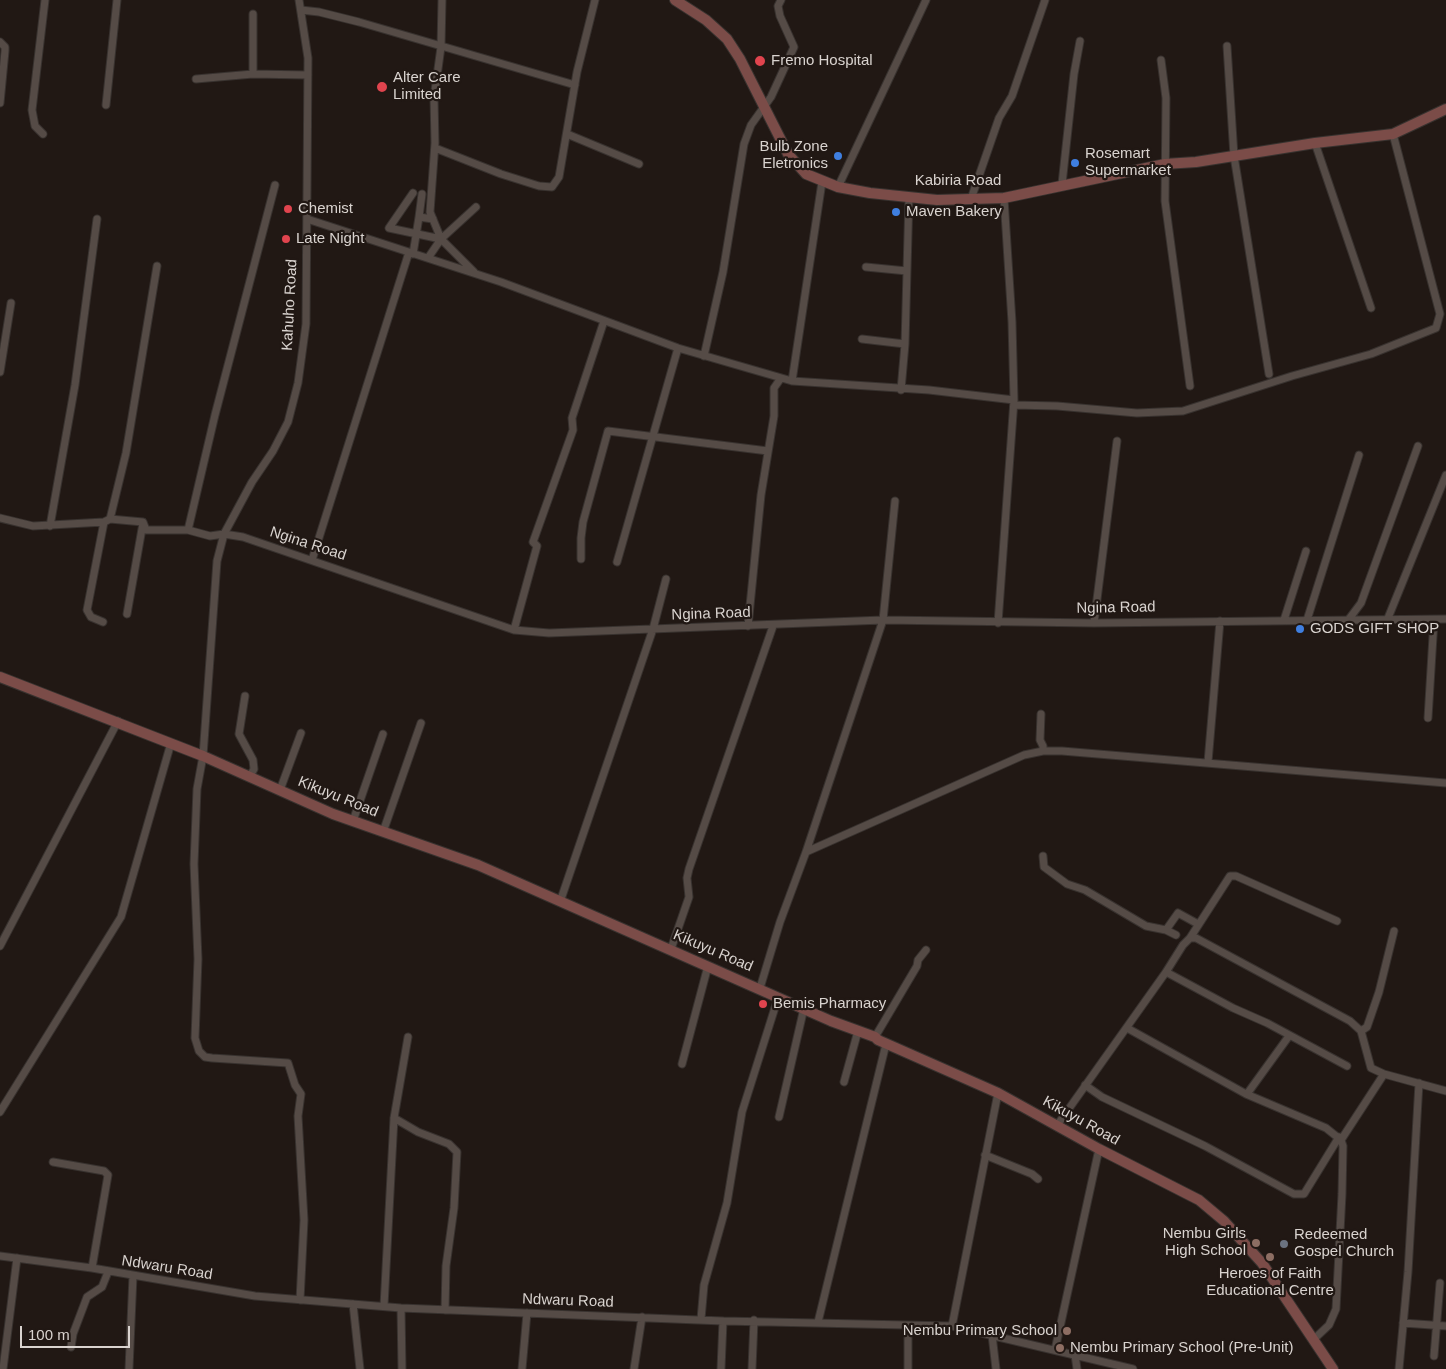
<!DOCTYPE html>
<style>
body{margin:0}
#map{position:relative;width:1446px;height:1369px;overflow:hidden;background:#211814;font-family:Arial,sans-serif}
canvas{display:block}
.scale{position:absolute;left:20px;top:1326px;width:110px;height:22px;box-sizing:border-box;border:2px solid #d9d3cf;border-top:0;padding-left:6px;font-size:15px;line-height:18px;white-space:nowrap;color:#d9d3cf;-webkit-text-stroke:4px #211814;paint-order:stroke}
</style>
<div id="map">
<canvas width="1446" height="1369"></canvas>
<div class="scale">100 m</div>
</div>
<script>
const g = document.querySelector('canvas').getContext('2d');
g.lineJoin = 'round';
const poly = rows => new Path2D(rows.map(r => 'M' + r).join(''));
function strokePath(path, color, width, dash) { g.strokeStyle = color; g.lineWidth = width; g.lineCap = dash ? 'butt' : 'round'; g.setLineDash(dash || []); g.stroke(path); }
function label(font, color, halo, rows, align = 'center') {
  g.font = font + ' Arial,sans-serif'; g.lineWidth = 4.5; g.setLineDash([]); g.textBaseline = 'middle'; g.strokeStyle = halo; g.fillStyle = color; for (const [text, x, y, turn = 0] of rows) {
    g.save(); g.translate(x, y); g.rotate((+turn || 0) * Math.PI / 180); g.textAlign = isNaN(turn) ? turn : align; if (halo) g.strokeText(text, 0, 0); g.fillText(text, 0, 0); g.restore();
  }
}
const minor = poly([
 [299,0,308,58,306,324,298,383,288,422,273,451,252,482,224,534,217,561,203,756,197,789,194,864,198,959,195,1038,199,1051,205,1057,212,1058,288,1063,295,1085,301,1094,298,1116,304,1220,300,1300],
 [301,10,319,12,359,22,575,85],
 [0,42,5,47,5,51,0,103],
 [1227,46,1234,156,1269,374],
 [1161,60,1166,98,1165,201,1190,386],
 [253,74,253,14],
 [196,79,253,74,308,75],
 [106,105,117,0],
 [43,134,35,126,32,110,45,0],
 [567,134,639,164],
 [1315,143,1371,308],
 [435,148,501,174,539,186,552,187,559,177,577,72,595,0],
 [1062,184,1074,74,1080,41],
 [838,187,926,0],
 [413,193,389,228,441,239,474,272],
 [422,194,419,217,433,219],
 [971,199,999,118,1012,96,1045,0],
 [307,219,501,282,678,348,792,381,929,390,1014,400],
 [441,239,476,207],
 [413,254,419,217],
 [428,258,441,239,430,212,435,143,434,98,441,47,442,0],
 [866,267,907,271],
 [862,339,905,344],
 [704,356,723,272,744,144,751,125,771,97,794,47,780,16,778,6,781,0],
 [0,372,11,303],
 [792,381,822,182],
 [901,390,905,344,909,197],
 [1014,405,1057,406,1137,413,1183,411,1292,376,1371,354,1436,328,1440,314,1393,134],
 [0,518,33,526,104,522,110,519,143,522,146,530,188,530,210,536,224,534,243,537,514,630,549,633,883,620,1094,623,1446,619],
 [110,519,126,453,157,266],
 [50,526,75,385,97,219],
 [188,530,215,415,275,185],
 [581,559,581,538,583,522,608,431,768,451],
 [312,560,409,252],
 [617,562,678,348],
 [127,614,143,523],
 [1388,618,1446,475],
 [1349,619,1361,603,1418,446],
 [1284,620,1306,551],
 [1307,620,1359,455],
 [103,622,91,617,87,610,104,522],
 [998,623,1014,400,1012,322,1004,198],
 [1094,623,1117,441],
 [748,626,761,495,774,416,774,388,781,378],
 [514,630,537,546,533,542,573,430,572,418,604,321],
 [245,696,239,734,253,760,254,769,250,776],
 [1041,714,1040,740,1043,746,1043,751],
 [1428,718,1434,620],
 [1208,762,1220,621],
 [280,790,301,733],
 [353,821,383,734],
 [383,832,421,723],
 [806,852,1024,755,1043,751,1062,751,1446,783],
 [1043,856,1044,867,1067,884,1085,890,1146,926,1166,930,1176,935],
 [560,902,653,629,666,579],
 [1166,930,1178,913,1198,924],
 [1190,938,1230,876,1236,876,1337,921],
 [0,946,118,721],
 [671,949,689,897,687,878,689,869,773,626],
 [1166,972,1233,1008,1267,1023,1347,1066],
 [760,988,780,922,806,852,883,620,895,501],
 [1127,1028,1246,1094,1326,1128,1341,1140],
 [1361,1031,1367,1027,1379,992,1394,931],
 [875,1037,917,966,918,960,926,950],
 [682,1064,708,966],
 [844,1082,858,1031],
 [1085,1085,1102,1097,1205,1146,1294,1194,1304,1194,1339,1137],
 [1247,1094,1289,1036],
 [0,1112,121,917,171,743],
 [779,1117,804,1008],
 [394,1118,418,1132,449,1144,457,1152,454,1208,446,1266,445,1310],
 [1058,1124,1166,972,1183,945,1190,938,1196,938,1350,1021,1361,1031,1371,1068,1384,1074,1446,1091],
 [985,1155,1032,1174,1038,1179],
 [53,1162,104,1171,108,1175,92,1268],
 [0,1256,92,1268,255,1296,401,1308,723,1321,952,1326,1133,1369],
 [353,1304,360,1369],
 [384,1306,394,1118,408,1037],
 [401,1308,402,1369],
 [701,1319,704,1285,727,1203,742,1112,778,998],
 [818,1322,886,1044],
 [1403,1323,1446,1326],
 [952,1326,998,1093],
 [992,1335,996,1369],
 [1313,1340,1329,1325,1336,1309,1342,1194,1343,1146,1341,1140,1384,1074],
 [71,1347,73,1334,87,1297,102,1287,108,1272],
 [1055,1350,1099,1149],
 [1075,1355,1077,1369],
 [1434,1356,1440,1283],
 [3,1369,17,1258],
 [129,1369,133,1276],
 [522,1369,527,1313],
 [634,1369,642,1317],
 [721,1369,723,1321],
 [752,1369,754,1320],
 [908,1369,908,1326],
 [1399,1369,1408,1272,1419,1083]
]);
const secondary = poly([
 [675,0,706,20,727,39,740,59,788,154,806,174,838,187,870,193,937,200,1004,198,1165,164,1196,162,1315,143,1393,134,1446,109],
 [0,677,203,756,333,814,478,865,831,1021,875,1037,878,1040,998,1093,1099,1149,1199,1200,1224,1221,1262,1263,1333,1369]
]);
const markers = [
 [760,61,6,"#e0444e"],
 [382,87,6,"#e0444e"],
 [838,156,5,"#3f7fe0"],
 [1075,163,5,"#3f7fe0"],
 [288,209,5,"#e0444e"],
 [896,212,5,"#3f7fe0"],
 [286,239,5,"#e0444e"],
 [1300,629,5,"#3f7fe0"],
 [763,1004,5,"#e0444e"],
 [1256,1243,5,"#8d6e63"],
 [1284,1244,5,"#6b7280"],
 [1270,1257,5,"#8d6e63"],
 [1067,1331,5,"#8d6e63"],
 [1060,1348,5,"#8d6e63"]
];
const poiNames = [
 ["Fremo Hospital",771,61],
 ["Alter Care",393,78],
 ["Limited",393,95],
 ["Bulb Zone",828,147,"right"],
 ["Eletronics",828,164,"right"],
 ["Rosemart",1085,154],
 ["Supermarket",1085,171],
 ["Chemist",298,209],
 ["Maven Bakery",906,212],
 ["Late Night",296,239],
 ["GODS GIFT SHOP",1310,629],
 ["Bemis Pharmacy",773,1004],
 ["Nembu Girls",1246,1234,"right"],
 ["High School",1246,1251,"right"],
 ["Redeemed",1294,1235],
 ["Gospel Church",1294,1252],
 ["Heroes of Faith",1270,1274,"center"],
 ["Educational Centre",1270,1291,"center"],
 ["Nembu Primary School",1057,1331,"right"],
 ["Nembu Primary School (Pre-Unit)",1070,1348]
];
const streetNames = [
 ["Kabiria Road",958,181],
 ["Kahuho Road",290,305,-87],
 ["Ngina Road",308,544,18],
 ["Ngina Road",1116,608,-1],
 ["Ngina Road",711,614,-2],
 ["Kikuyu Road",338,797,22],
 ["Kikuyu Road",713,951,23],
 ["Kikuyu Road",1081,1121,29],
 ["Ndwaru Road",167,1268,9],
 ["Ndwaru Road",568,1301,2]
];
strokePath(minor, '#38322f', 9);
strokePath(secondary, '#38322f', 12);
strokePath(minor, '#554b46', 7);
strokePath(secondary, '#7b4c48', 10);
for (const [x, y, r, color] of markers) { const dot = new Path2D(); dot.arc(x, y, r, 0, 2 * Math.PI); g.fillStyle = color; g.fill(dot); strokePath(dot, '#211814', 2); }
label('15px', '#d9d3cf', '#211814', poiNames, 'left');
label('15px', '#d9d3cf', '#211814', streetNames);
</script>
